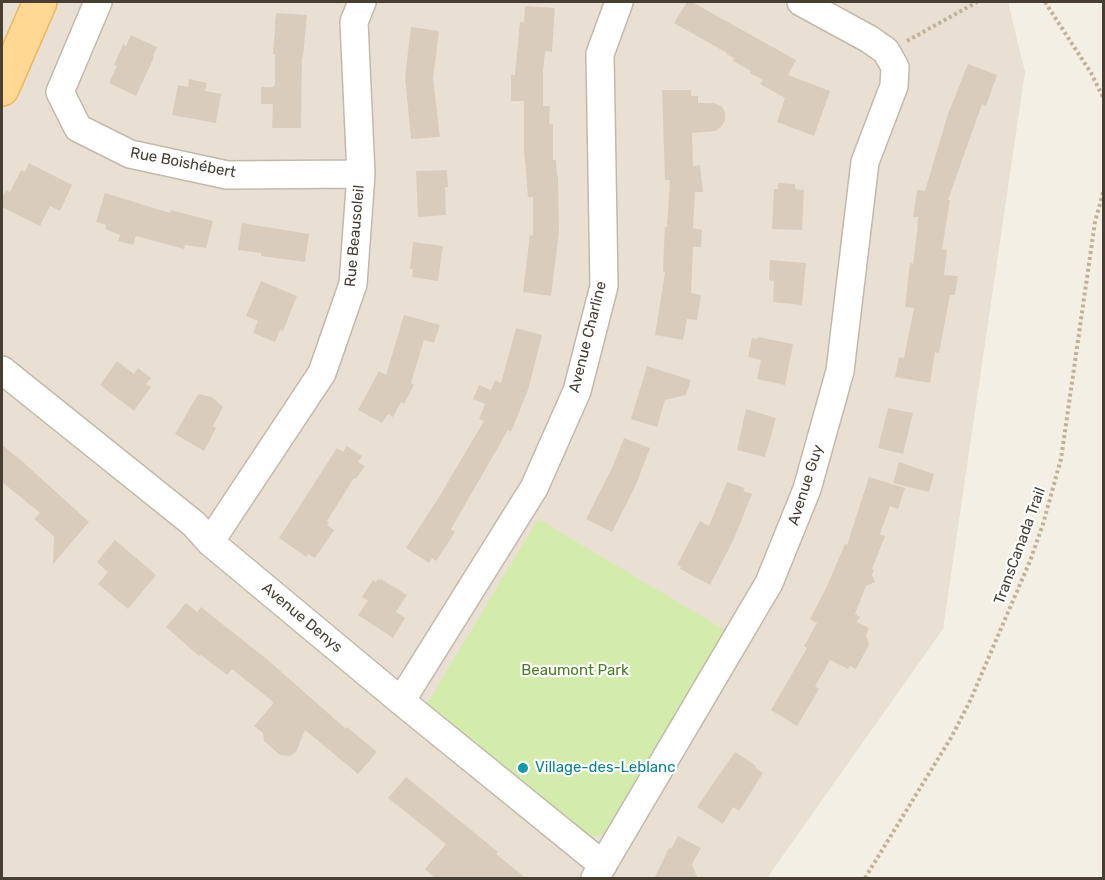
<!DOCTYPE html>
<meta charset="utf-8">
<style>
body{margin:0}
#map{position:relative;width:1105px;height:880px;overflow:hidden;background:#f4efe5;font-family:Rubik,sans-serif}
canvas{display:block}
.frame{position:absolute;inset:0;border:3px solid #473f34;pointer-events:none}
</style>
<div id="map">
<canvas width="1105" height="880"></canvas>
<div class="frame"></div>
</div>
<script>
const g = document.querySelector('canvas').getContext('2d');
g.lineJoin = 'round';
function paint(path, color) { g.fillStyle = color; g.fill(path, 'evenodd'); }
const poly = rows => new Path2D(rows.map(r => 'M' + r).join(''));
function strokePath(path, color, width, dash) { g.strokeStyle = color; g.lineWidth = width; g.lineCap = dash ? 'butt' : 'round'; g.setLineDash(dash || []); g.stroke(path); }
function label(font, color, halo, rows, align = 'center') {
  g.font = font + ' Rubik,sans-serif'; g.lineWidth = 4.5; g.setLineDash([]); g.textBaseline = 'middle'; g.strokeStyle = halo; g.fillStyle = color; for (const [text, x, y, turn = 0] of rows) {
    g.save(); g.translate(x, y); g.rotate((+turn || 0) * Math.PI / 180); g.textAlign = isNaN(turn) ? turn : align; if (halo) g.strokeText(text, 0, 0); g.fillText(text, 0, 0); g.restore();
  }
}
const residential = poly([
 [2,2,1008,2,1025,72,943,629,767,878,2,878]
]);
const green = poly([
 [538,519,728,632,603,834,587,839,426,705]
]);
const building = poly([
 [687,2,692,2,796,60,788,75,830,91,814,136,777,122,785,98,760,84,763,80,750,73,751,71,733,61,734,58,726,54,727,53,674,23],
 [525,6,555,8,552,52,545,51,543,73,543,106,550,106,549,124,553,124,553,160,556,160,557,176,558,175,559,232,551,296,523,292,530,235,533,236,533,197,528,197,524,148,524,101,511,101,511,75,515,75,520,22,524,22],
 [276,13,307,15,303,57,302,57,301,128,272,128,273,104,261,104,261,87,273,87,275,85,275,54,273,54],
 [411,27,439,31,433,78,440,137,411,139,405,77],
 [131,35,157,47,153,56,154,57,136,96,109,83,117,66,114,65,123,44,126,46],
 [968,64,997,75,986,106,982,104,948,200,950,200,942,249,947,250,944,275,958,276,955,295,950,295,939,353,935,352,930,383,895,377,899,357,904,358,914,308,905,307,910,263,913,264,917,233,918,217,913,217,917,190,925,191,948,114],
 [189,79,207,83,205,91,221,94,216,123,172,115,178,85,188,87],
 [662,90,691,90,691,96,698,96,698,103,714,103,722,107,725,112,725,121,721,127,715,131,692,133,693,166,700,165,703,192,695,192,693,228,702,230,701,247,693,247,691,293,701,295,697,320,687,319,683,340,655,335,665,272,663,272,664,245,665,227,667,227,670,180,665,180],
 [29,163,72,185,60,211,50,206,40,226,2,207,2,199,6,190,10,192,21,170,25,172],
 [447,170,448,187,445,187,446,215,418,217,416,171],
 [778,183,795,184,795,189,804,190,802,230,772,229,774,189,778,189],
 [105,193,170,213,171,210,213,221,206,248,185,245,184,249,136,236,133,245,118,241,120,235,105,229,106,225,96,222],
 [242,223,309,234,305,262,261,256,261,253,238,250],
 [413,242,443,246,438,281,412,277,413,269,410,269],
 [770,260,806,263,802,305,773,302,774,281,769,280],
 [261,281,297,296,283,331,280,330,275,342,253,333,258,321,246,316],
 [404,315,440,325,434,343,424,340,411,383,414,385,404,404,401,402,393,417,388,414,382,423,358,410,379,371,386,375],
 [516,328,542,335,528,390,511,432,508,430,451,529,455,532,436,561,432,558,429,563,406,548,439,497,484,421,479,419,485,404,473,399,479,385,491,390,495,380,501,383],
 [758,337,793,344,785,385,757,379,761,360,748,357,752,338,758,339],
 [117,361,134,374,138,368,151,378,146,384,151,387,134,411,100,385],
 [647,366,691,380,686,395,665,400,657,427,631,419],
 [198,394,212,397,223,407,213,426,216,428,204,451,175,434],
 [888,408,913,413,903,454,878,448],
 [746,409,776,418,765,457,737,450],
 [624,438,650,448,635,487,612,532,586,519,612,468],
 [2,445,23,462,89,522,53,564,54,536,34,519,40,513,2,482],
 [347,446,362,456,358,462,365,466,356,479,354,478,327,521,329,523,327,525,334,530,315,558,308,554,306,557,279,538,337,448,343,452],
 [899,462,934,474,929,492,893,483],
 [869,477,905,488,898,509,890,506,880,534,885,536,872,569,874,570,872,575,875,582,866,586,855,614,860,617,857,622,869,628,866,635,869,645,856,669,850,666,848,669,830,660,815,686,819,689,797,726,771,710,807,648,804,646,817,623,810,619,827,586,845,544,847,545],
 [727,482,745,488,743,491,752,494,733,541,710,585,680,569,681,567,677,565,700,521,709,526],
 [115,540,156,575,128,609,98,584,108,572,97,562],
 [378,579,380,580,381,579,407,595,396,612,405,618,393,638,358,615,368,601,362,597,373,580,376,582],
 [186,603,197,612,201,607,269,661,346,729,347,727,377,752,358,774,305,730,296,752,290,756,280,755,264,741,263,733,254,726,273,704,272,701,232,669,227,675,201,655,199,656,166,627],
 [735,752,756,766,755,768,763,773,739,811,733,807,723,824,697,807],
 [406,777,498,852,496,854,527,879,436,879,425,869,446,844,388,798],
 [678,836,701,848,692,864,698,879,654,879,669,848,671,849]
]);
const path = poly([
 [1045,2,1091,73,1104,99],
 [907,41,977,2],
 [865,878,952,736,970,701,1030,561,1043,524,1061,459,1095,222,1104,189]
]);
const minor = poly([
 [98,2,60,92,78,128,130,154,227,175,361,174],
 [2,370,194,524,210,542,401,701,603,865],
 [210,542,322,373,353,284,361,174,354,22,362,2],
 [401,701,534,488,577,391,604,286,600,54,619,2],
 [595,878,769,583,807,489,840,371,865,162,894,86,895,67,886,51,869,39,801,2]
]);
const major = poly([
 [2,89,40,2]
]);
const markers = [
 [523,768,6,"#0f9aa8"]
];
const streetNames = [
 ["Rue Boishébert",183,163,11],
 ["Rue Beausoleil",355,236,-85],
 ["Avenue Charline",588,337,-76],
 ["Avenue Guy",806,485,-72],
 ["TransCanada Trail",1020,546,-70],
 ["Avenue Denys",302,618,40]
];
const parkNames = [
 ["Beaumont Park",575,671]
];
const cultureNames = [
 ["Village-des-Leblanc",535,768]
];
paint(residential, '#e9e0d3');
paint(green, '#d3ecab');
paint(building, '#daccbd');
strokePath(minor, '#c3b9aa', 30);
strokePath(major, '#edb75a', 36);
strokePath(path, '#c3b197', 4, [3, 3]);
strokePath(minor, '#fff', 27);
strokePath(major, '#ffd994', 33);
for (const [x, y, r, color] of markers) { const dot = new Path2D(); dot.arc(x, y, r, 0, 2 * Math.PI); g.fillStyle = color; g.fill(dot); strokePath(dot, '#fff', 2); }
label('15px', '#473f34', '#fff', streetNames);
label('15px', '#4b7e23', '#fff', parkNames);
label('15px', '#0d838f', '#fff', cultureNames, 'left');
</script>
